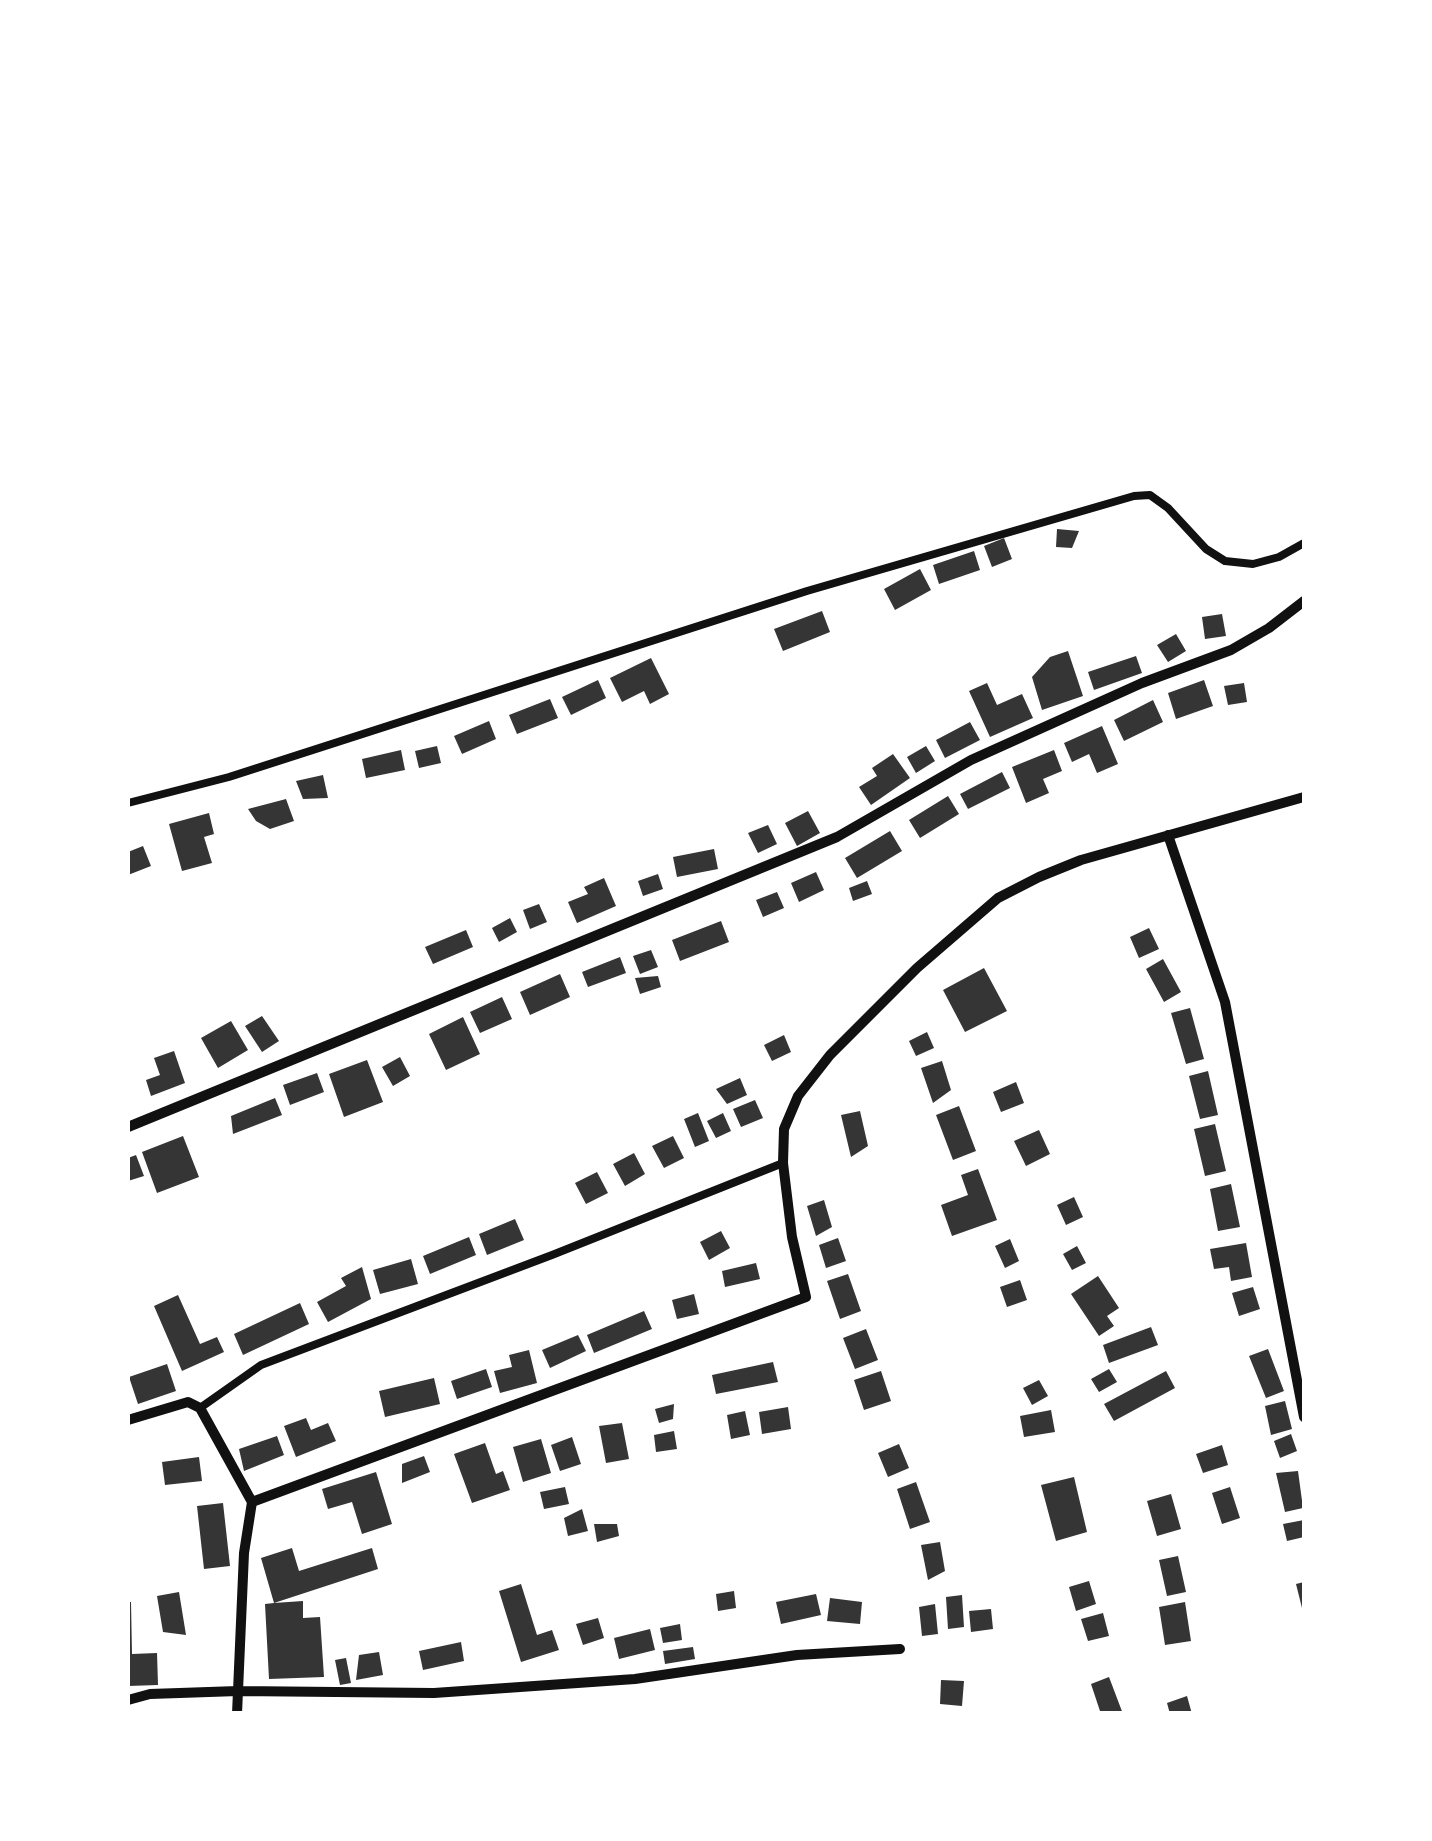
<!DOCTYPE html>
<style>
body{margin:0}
#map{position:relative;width:1432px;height:1841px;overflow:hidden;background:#fff;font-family:Roboto,sans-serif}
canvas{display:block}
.frame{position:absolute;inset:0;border:130px solid #fff;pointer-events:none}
</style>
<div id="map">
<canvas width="1432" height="1841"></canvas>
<div class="frame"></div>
</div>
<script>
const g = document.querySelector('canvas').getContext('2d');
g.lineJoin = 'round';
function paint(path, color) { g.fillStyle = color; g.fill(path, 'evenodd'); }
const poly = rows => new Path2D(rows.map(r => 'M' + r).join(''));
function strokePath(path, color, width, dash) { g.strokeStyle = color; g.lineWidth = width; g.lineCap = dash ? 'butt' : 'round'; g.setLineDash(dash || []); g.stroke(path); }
const building = poly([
 [1057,529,1079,531,1072,548,1056,547],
 [1004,538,1012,559,992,567,984,546],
 [974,551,980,570,939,584,933,565],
 [920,569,931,590,895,610,884,589],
 [822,611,830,632,783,651,774,629],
 [1222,614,1226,636,1205,639,1202,617],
 [1176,634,1186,651,1168,662,1157,645],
 [1068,651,1083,696,1042,710,1032,677,1050,657],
 [1136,656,1142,673,1094,690,1088,672],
 [651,658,669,694,650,704,644,691,622,702,610,678],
 [598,680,606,698,571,715,562,697],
 [1204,680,1213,706,1176,719,1168,693],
 [987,683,997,705,1022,694,1033,718,990,737,969,691],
 [1244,683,1247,702,1228,705,1224,686],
 [550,699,558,718,517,734,509,715],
 [1153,700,1163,722,1124,741,1114,720],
 [489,721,496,739,462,754,454,736],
 [970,722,980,740,945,758,936,740],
 [1102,726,1118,764,1097,773,1089,754,1072,762,1064,743],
 [437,746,441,763,419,768,415,751],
 [926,746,935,761,916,773,907,757],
 [401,750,405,770,366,778,362,759],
 [1054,750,1062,771,1043,779,1049,793,1026,803,1012,767],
 [893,754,910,778,871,805,859,787,877,776,872,768],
 [1002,772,1010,788,968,809,960,794],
 [323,775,328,798,303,799,296,781],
 [948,796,959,814,920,838,909,820],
 [286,799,294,821,270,829,256,821,248,809],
 [808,811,820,833,797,846,785,823],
 [209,813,214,834,204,837,212,863,182,871,169,824],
 [768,825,777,844,758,853,748,833],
 [890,831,902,851,857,878,845,858],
 [143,846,151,866,128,875,128,852],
 [714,849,718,869,677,877,673,857],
 [816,872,824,890,799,902,791,883],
 [658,874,663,889,643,896,638,881],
 [604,878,616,906,577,923,568,902,588,894,584,887],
 [867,881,872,894,853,901,849,888],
 [777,892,784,908,763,917,756,900],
 [539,904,547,922,530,929,523,910],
 [510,918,517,932,499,942,492,928],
 [721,921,729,942,680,961,672,940],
 [1149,928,1159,949,1139,958,1130,937],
 [466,930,473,947,433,964,425,947],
 [651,950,658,967,640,974,633,956],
 [620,957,626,973,588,987,582,972],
 [1163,959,1181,992,1164,1002,1146,969],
 [984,968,1007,1011,965,1032,943,990],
 [560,974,570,997,530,1015,520,992],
 [658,976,661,987,640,994,635,978],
 [502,997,512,1019,480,1033,470,1012],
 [1190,1008,1204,1059,1186,1064,1171,1013],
 [262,1016,279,1041,262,1052,245,1026],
 [463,1017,480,1054,446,1070,429,1034],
 [231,1021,248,1050,218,1068,201,1038],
 [927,1032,934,1048,916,1056,909,1041],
 [784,1035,791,1052,772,1061,764,1045],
 [174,1051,185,1083,151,1096,146,1080,160,1075,154,1058],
 [400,1057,410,1076,393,1086,382,1067],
 [367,1060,383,1102,344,1117,329,1074],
 [942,1061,951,1090,933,1103,921,1068],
 [1208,1071,1218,1115,1200,1119,1189,1076],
 [317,1073,324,1092,290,1105,283,1085],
 [740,1078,747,1095,727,1104,716,1089],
 [1016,1082,1024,1103,1001,1112,993,1092],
 [275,1098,282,1115,233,1134,231,1116],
 [755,1100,763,1118,741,1127,733,1109],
 [959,1106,976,1151,953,1160,936,1115],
 [860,1111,868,1146,851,1157,841,1115],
 [698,1113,709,1141,695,1147,684,1119],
 [723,1113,731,1131,716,1138,707,1121],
 [1215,1124,1226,1171,1205,1176,1194,1129],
 [1039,1130,1050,1154,1026,1166,1014,1141],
 [183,1136,199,1177,157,1193,142,1152],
 [673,1136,684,1158,664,1168,652,1146],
 [634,1153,645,1174,625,1186,613,1164],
 [136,1155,144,1176,128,1181,128,1158],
 [978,1169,997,1220,952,1236,941,1205,968,1195,961,1175],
 [597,1172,608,1193,586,1204,575,1183],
 [1231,1184,1240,1227,1218,1231,1210,1189],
 [1074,1197,1083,1217,1066,1225,1057,1205],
 [824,1200,832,1227,816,1236,807,1206],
 [515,1219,524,1240,487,1255,479,1234],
 [721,1231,730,1248,709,1260,700,1242],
 [469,1237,476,1255,430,1274,423,1256],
 [838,1238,846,1261,826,1268,819,1245],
 [1010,1239,1019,1261,1005,1268,995,1246],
 [1246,1243,1252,1277,1231,1281,1229,1267,1214,1269,1210,1249],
 [1077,1246,1086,1263,1072,1270,1063,1254],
 [411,1259,418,1284,380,1294,373,1270],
 [756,1263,760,1279,725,1287,722,1271],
 [362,1267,371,1299,328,1322,317,1302,346,1286,341,1278],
 [848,1274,861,1311,840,1319,827,1281],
 [1098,1276,1119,1308,1107,1316,1114,1326,1099,1336,1071,1294],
 [1020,1280,1027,1300,1007,1307,1000,1287],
 [1253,1287,1260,1309,1239,1316,1232,1293],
 [694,1294,699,1314,677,1319,672,1300],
 [178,1295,200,1344,217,1337,224,1352,182,1371,154,1306],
 [300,1303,309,1324,243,1355,234,1334],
 [644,1311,652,1329,594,1353,587,1335],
 [1151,1327,1158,1345,1109,1363,1103,1345],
 [866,1329,878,1360,855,1369,843,1338],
 [578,1335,586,1351,550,1368,542,1350],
 [1268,1349,1284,1391,1266,1398,1249,1356],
 [529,1350,537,1383,500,1393,494,1371,512,1367,509,1355],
 [773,1362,778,1382,716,1394,712,1375],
 [167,1364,176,1391,138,1404,129,1377],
 [486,1369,492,1387,457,1399,451,1381],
 [1109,1369,1117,1382,1099,1392,1091,1379],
 [881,1371,891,1401,864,1410,854,1380],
 [1166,1371,1175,1388,1114,1421,1104,1404],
 [434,1378,440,1404,385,1417,379,1391],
 [1039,1380,1048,1396,1032,1405,1023,1388],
 [1285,1401,1292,1429,1271,1435,1265,1406],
 [674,1404,673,1419,659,1423,655,1409],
 [788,1407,791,1429,762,1434,759,1412],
 [1051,1410,1055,1432,1024,1437,1020,1416],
 [745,1411,750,1435,731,1439,727,1415],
 [306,1418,311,1430,328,1423,336,1441,296,1457,284,1426],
 [622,1423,629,1459,606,1463,599,1426],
 [674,1431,677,1449,656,1452,654,1435],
 [1291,1434,1297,1451,1280,1458,1274,1441],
 [277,1436,284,1455,244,1471,239,1449],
 [572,1437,581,1464,560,1471,551,1445],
 [541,1439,551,1473,523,1482,513,1447],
 [485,1443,496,1474,503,1471,510,1490,472,1503,454,1454],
 [899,1444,909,1468,888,1477,878,1453],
 [1222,1445,1228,1465,1203,1473,1196,1454],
 [424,1456,430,1472,402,1483,402,1464],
 [199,1457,202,1481,165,1485,162,1462],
 [1298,1471,1303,1508,1285,1512,1276,1473],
 [376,1472,392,1524,362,1534,352,1502,328,1509,322,1489],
 [1074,1477,1087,1532,1056,1541,1041,1485],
 [916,1482,930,1522,910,1529,897,1489],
 [565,1487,569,1504,544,1509,540,1492],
 [1230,1487,1240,1518,1222,1524,1212,1493],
 [1171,1494,1181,1529,1157,1536,1147,1501],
 [223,1503,230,1566,204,1569,197,1506],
 [582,1509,588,1531,568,1536,564,1518],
 [1304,1520,1304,1537,1287,1541,1283,1524],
 [594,1524,617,1524,619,1536,597,1542],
 [940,1542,945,1571,928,1580,921,1545],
 [292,1548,299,1571,372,1548,378,1569,274,1603,303,1601,303,1618,320,1617,324,1677,269,1679,265,1604,274,1603,261,1558],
 [1178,1556,1186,1592,1167,1596,1159,1560],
 [1089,1581,1096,1604,1076,1611,1069,1587],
 [1304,1582,1304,1612,1303,1612,1296,1584],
 [521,1584,537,1635,552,1630,559,1650,521,1662,499,1591],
 [734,1591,736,1608,718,1611,716,1594],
 [179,1592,186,1635,163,1632,157,1596],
 [816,1594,821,1615,781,1624,776,1602],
 [962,1595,964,1627,948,1629,946,1597],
 [830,1598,862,1602,860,1624,827,1621],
 [128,1602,131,1602,132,1654,157,1653,158,1685,128,1686],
 [1185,1602,1191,1641,1165,1645,1159,1607],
 [935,1604,938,1634,922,1636,919,1607],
 [991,1609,993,1629,971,1632,969,1611],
 [1103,1613,1109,1636,1088,1641,1081,1619],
 [598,1618,604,1638,583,1645,576,1624],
 [680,1624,682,1640,663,1643,660,1628],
 [650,1629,655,1650,619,1659,614,1638],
 [461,1642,464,1661,423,1670,419,1651],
 [693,1647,695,1659,665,1664,663,1651],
 [379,1652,383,1675,356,1680,359,1655],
 [346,1658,351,1683,340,1685,335,1660],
 [1109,1677,1123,1714,1101,1714,1091,1684],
 [941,1680,964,1681,962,1706,940,1704],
 [1187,1696,1192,1714,1170,1714,1167,1703]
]);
const service = poly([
 [128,803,229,777,807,591,1134,496,1150,495,1168,508,1206,549,1225,561,1253,564,1279,557,1304,543],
 [200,1408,261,1365,552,1255,783,1163]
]);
const minor = poly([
 [1168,835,1225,1002,1304,1417],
 [128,1127,837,837,971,760,1142,683,1231,650,1269,628,1304,601],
 [128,1420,188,1402,200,1408,252,1502],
 [128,1700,150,1694,238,1691,434,1693,635,1679,797,1655,900,1649],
 [237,1714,244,1553,252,1502,806,1297,792,1237,783,1163,784,1129,798,1096,830,1055,917,968,998,898,1039,877,1081,860,1304,797]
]);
paint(building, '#353535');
strokePath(service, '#111', 8);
strokePath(minor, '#111', 10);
</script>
